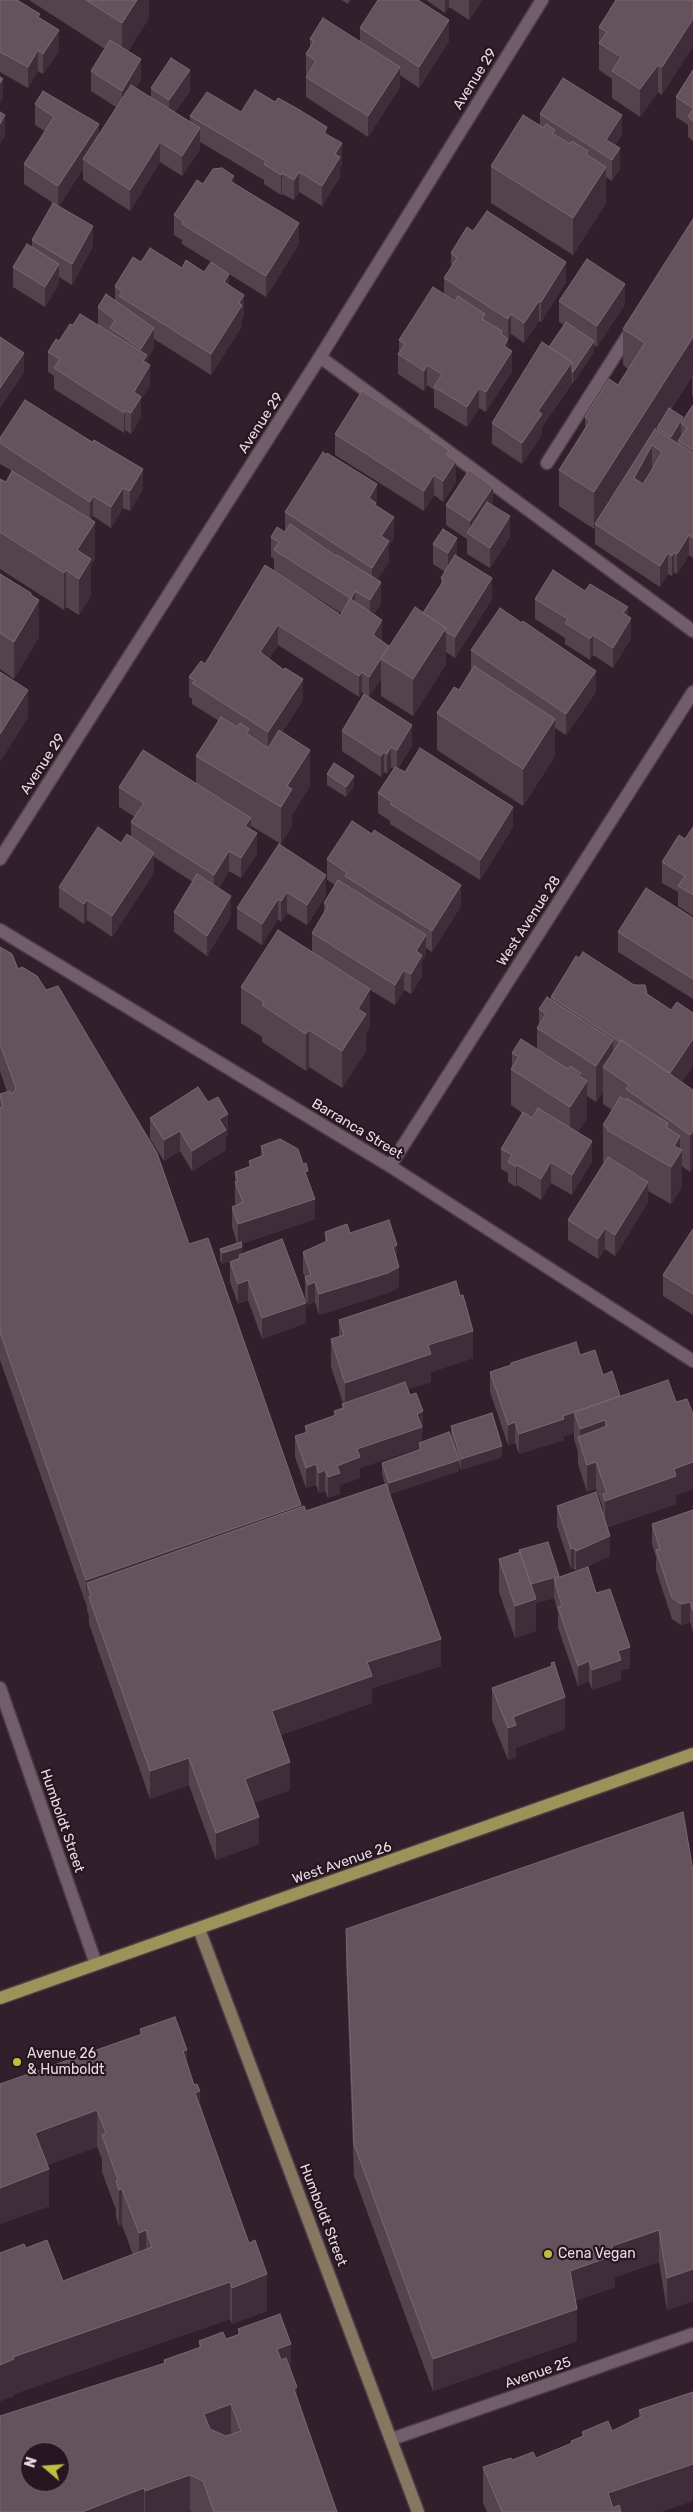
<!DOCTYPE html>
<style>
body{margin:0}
#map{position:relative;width:693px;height:2512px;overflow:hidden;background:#31202b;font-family:Rubik,sans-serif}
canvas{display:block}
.north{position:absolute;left:20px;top:2442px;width:50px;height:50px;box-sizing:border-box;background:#271622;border:1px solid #74656f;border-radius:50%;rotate:288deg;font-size:14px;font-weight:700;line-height:20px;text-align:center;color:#e8dce3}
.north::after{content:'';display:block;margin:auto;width:18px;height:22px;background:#c2bd3f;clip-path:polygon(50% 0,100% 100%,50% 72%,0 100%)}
</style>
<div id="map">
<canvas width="693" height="2512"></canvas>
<div class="north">N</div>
</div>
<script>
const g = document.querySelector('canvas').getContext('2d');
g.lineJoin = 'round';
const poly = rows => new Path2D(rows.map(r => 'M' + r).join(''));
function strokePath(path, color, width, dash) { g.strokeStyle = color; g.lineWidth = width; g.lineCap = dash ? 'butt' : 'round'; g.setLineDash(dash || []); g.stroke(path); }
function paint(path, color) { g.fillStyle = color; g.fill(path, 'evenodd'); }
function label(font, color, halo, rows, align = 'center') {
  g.font = font + ' Rubik,sans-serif'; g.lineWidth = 4.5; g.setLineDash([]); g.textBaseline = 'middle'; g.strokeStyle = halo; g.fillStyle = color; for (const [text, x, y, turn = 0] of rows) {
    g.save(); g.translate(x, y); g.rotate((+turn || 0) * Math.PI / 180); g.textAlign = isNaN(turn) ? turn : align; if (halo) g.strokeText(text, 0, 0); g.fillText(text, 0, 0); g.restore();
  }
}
const lane = poly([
 [320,357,693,631],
 [547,463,632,329]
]);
const street = poly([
 [0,859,320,357,542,0],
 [0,930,390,1166,693,1361],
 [390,1166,693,692],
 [0,1688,96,1964],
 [392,2439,693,2334]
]);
const secondary = poly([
 [199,1929,418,2512]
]);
const primary = poly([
 [0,1998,693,1754]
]);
const wall = poly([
 [0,0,40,19,59,51,43,74,38,71,28,88,0,72],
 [29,0,149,0,149,18,128,51,141,80,136,88,151,98,151,88,190,91,175,112,190,122,190,116,241,112,327,135,342,164,340,167,340,177,322,206,299,192,294,200,282,194,281,195,264,184,264,180,200,142,200,149,182,176,160,162,130,211,83,180,83,169,59,206,93,246,72,285,59,277,59,284,45,307,13,287,13,267,32,247,32,240,53,203,24,184,24,164,45,131,35,125,35,104,99,135,116,107,91,91,91,71,105,49],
 [341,0,350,0,348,4],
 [426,0,482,0,469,20,449,7,445,13],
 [693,0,662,95,658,92,640,117,612,98,612,79,599,70,599,27],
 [360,28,449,41,419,88,400,75,400,87,368,137,306,97,306,77,307,75,306,74,306,54,310,47,310,39,360,41],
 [693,70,693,141,688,137,688,125,676,117,676,97],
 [540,114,622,135,615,145,620,169,612,181,606,177,606,203,573,255,491,203,491,166,540,125],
 [234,183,299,244,266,297,229,274,229,286,244,315,242,319,242,326,211,375,154,339,154,348,147,360,150,386,141,399,141,417,131,434,125,430,124,433,54,389,54,376,48,372,48,352,73,325,98,325,98,307,115,300,115,286,141,262,182,268,204,272,211,262,182,244,182,240,174,235,174,215,203,184],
 [693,219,693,397,692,396,692,376,671,409,683,420,693,405,693,558,689,555,677,574,674,572,672,576,668,574,660,587,595,544,595,526,594,529,559,506,559,470,585,428,585,417,618,385,628,369,623,365,623,329],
 [652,466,653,467,643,484,642,483],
 [451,253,566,282,541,322,539,321,524,343,511,334,508,339,508,349,512,371,486,412,479,408,467,427,434,407,434,390,427,385,424,391,398,374,398,354,399,352,399,340,444,295,444,278,451,268],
 [559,301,625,304,597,347,594,345,594,352,573,383,572,383,542,427,542,434,522,464,492,444,492,423,549,347,564,325,559,322],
 [335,434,432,439,449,457,456,482,443,502,434,495,424,511,335,455],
 [0,438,143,489,130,511,123,508,111,528,93,516,91,520,95,559,91,564,91,596,79,615,66,607,64,610,0,569,0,479,6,482,12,471,0,464],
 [377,484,376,506,394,538,389,545,389,562,377,580,381,603,374,614,382,641,389,648,423,613,441,584,441,578,445,572,433,564,433,544,457,556,492,599,455,658,446,652,446,664,413,716,381,696,381,678,369,697,362,692,359,697,278,645,269,659,303,700,282,732,310,786,292,815,292,826,281,844,251,826,251,830,257,854,241,878,229,871,219,888,231,916,207,956,174,932,174,912,193,882,154,857,154,873,112,937,87,920,84,924,59,907,59,887,121,843,131,837,131,822,135,817,119,807,119,787,196,784,196,756,219,721,192,704,192,699,189,697,189,677,205,664,274,570,274,559,271,557,271,537,285,532,285,512],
 [291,582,341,613,340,616],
 [446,505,493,506,510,537,490,568,467,554,467,539,446,525],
 [0,574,31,596,39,637,14,679,0,669],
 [585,591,628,615,631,638,613,668,593,655,590,660,565,644,565,638,535,619,535,599],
 [471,650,596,692,566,735,555,728,555,756,523,806,437,750,437,713,459,690,471,670],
 [342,731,412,745,398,769,513,827,480,880,390,824,390,821,378,813,378,793,394,769,391,767,387,774,384,772,381,777,342,751],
 [327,774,354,786,346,797,327,785],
 [693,827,693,916,678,906,678,892,662,883,662,862,685,839],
 [279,844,326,895,307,925,287,913,281,922,278,919,262,945,237,929,237,908],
 [327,859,461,906,432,952,426,948,426,955,422,961,422,976,411,994,404,990,395,1005,370,990,370,1026,366,1033,366,1051,342,1088,309,1067,306,1071,262,1042,262,1037,241,1023,241,987,312,952,312,933,324,913,324,903,335,885,327,880],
 [693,918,693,999,618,952,618,932],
 [0,947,18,969,189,1244,301,1507,306,1511,385,1484,382,1474,382,1463,419,1450,419,1448,360,1468,360,1478,340,1485,340,1494,328,1498,325,1491,319,1493,316,1485,306,1488,295,1457,295,1436,305,1433,305,1426,334,1416,334,1411,342,1408,342,1404,343,1403,331,1367,331,1339,339,1337,339,1320,473,1358,431,1372,431,1382,408,1389,423,1432,422,1432,422,1442,451,1437,451,1426,502,1457,461,1470,459,1463,459,1471,390,1494,441,1666,372,1688,372,1703,281,1735,290,1790,254,1803,259,1844,216,1860,189,1785,150,1799,89,1624,89,1616,87,1610,87,1607,0,1360,0,1094,7,1092,0,1071],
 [579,958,647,994,693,1066,682,1082,693,1090,693,1167,690,1172,682,1166,682,1187,671,1204,648,1191,648,1202,615,1256,605,1249,598,1259,568,1240,568,1220,604,1162,603,1162,603,1125,612,1110,603,1104,603,1092,596,1102,587,1096,587,1118,578,1132,592,1161,572,1195,551,1183,541,1200,517,1185,516,1187,508,1182,508,1173,501,1169,501,1149,522,1113,511,1105,511,1069,512,1067,512,1053,537,1049,537,1028,539,1025,539,1009,551,999,551,997],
 [150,1118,228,1135,226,1136,226,1150,192,1171,180,1151,164,1161,150,1139],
 [261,1146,308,1179,315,1219,241,1244,242,1254,306,1323,262,1339,248,1300,238,1304,230,1282,230,1262,238,1259,222,1264,220,1260,220,1249,237,1243,232,1227,232,1207,236,1205,235,1202,235,1172,249,1167,249,1161,261,1156],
 [693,1229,693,1315,663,1296,663,1275],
 [325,1232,350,1233,397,1262,399,1287,388,1293,319,1315,315,1302,308,1305,305,1297,305,1277,303,1273,303,1252,325,1243],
 [580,1355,603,1375,620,1396,676,1402,693,1414,693,1489,676,1495,676,1504,608,1527,610,1556,577,1571,596,1593,630,1668,621,1670,621,1680,592,1690,589,1681,578,1686,558,1628,558,1613,554,1598,536,1603,536,1631,515,1638,499,1592,499,1559,519,1553,519,1550,559,1577,576,1571,574,1569,571,1569,557,1526,557,1506,603,1512,603,1508,596,1489,587,1492,578,1464,578,1452,574,1439,574,1433,564,1436,564,1440,519,1454,515,1443,508,1445,490,1392,490,1372,511,1366,511,1363],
 [693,1510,693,1632,690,1622,681,1625,672,1619,656,1570,656,1557,652,1544,652,1524],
 [554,1662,565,1729,516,1748,516,1757,508,1760,492,1720,492,1688,551,1667,551,1663],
 [693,1871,693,2301,667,2310,659,2262,615,2277,615,2287,575,2301,577,2341,433,2391,354,2176,346,1961,346,1929],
 [140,2029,187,2063,267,2311,232,2324,230,2319,14,2394,14,2396,0,2401,26,2248,63,2281,133,2255,122,2225,119,2226,116,2217,116,2210,102,2172,102,2159,97,2147,47,2165,49,2206,0,2224,0,2084,140,2035],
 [238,2329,291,2371,297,2398,337,2512,192,2512,190,2511,188,2512,0,2512,164,2363,164,2360,199,2348,199,2341,226,2339,238,2335],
 [693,2392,661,2512,487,2512,483,2503,483,2467,512,2460,536,2458,571,2444,571,2441,582,2436,582,2432,612,2431,639,2418,639,2410]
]);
const shadedWall = poly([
 [137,0,149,0,149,18,122,60,122,23],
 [445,0,449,0,449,7,445,13],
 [469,0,482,0,469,20],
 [693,19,693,47,662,95,662,67],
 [449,20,449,41,419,88,419,67],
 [59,30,59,51,43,74,43,54],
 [38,50,38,71,28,88,28,67],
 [141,59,141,80,122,111,122,91],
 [658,65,658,92,640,117,640,89],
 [400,67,400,87,368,137,368,116],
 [190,70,190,91,169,120,169,100],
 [3,79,3,99,0,103,0,83],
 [5,115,5,136,0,144,0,124],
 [622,115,622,135,608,157,606,140],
 [99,124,99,145,83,159,83,169,58,207,58,186],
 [327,127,327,148,324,133],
 [200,128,200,149,182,176,182,156],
 [160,142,160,162,130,211,130,190],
 [342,143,342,164,340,167,340,177,322,206,322,186,335,154],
 [620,148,620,169,612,181,612,160],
 [606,167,606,203,573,255,573,218],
 [299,172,299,192,294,200,294,180],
 [282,173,282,194,281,195,281,175],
 [234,176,234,196,230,181],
 [299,223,299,244,266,297,266,276],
 [93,226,93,246,72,285,72,264],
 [566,262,566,282,541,322,541,302],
 [59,264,59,284,45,307,45,287],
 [229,274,229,294,224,282],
 [625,284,625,304,597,347,597,326],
 [244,295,244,315,242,319,242,326,211,375,211,354],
 [539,301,539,321,524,343,524,323],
 [511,314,511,334,508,339,508,319],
 [154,328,154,348,147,360,147,371,150,365,150,386,141,399,141,417,131,434,131,413,134,392,141,369,141,349],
 [693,337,693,374,658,428,657,428,657,431,595,524,595,526,594,529,594,492],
 [508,339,508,357,512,351,512,371,486,412,486,392,504,346],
 [594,341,594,352,573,383,573,372],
 [24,353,24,373,0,408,0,388],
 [572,362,572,382,542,427,542,434,522,464,522,443,538,411],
 [427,365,427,385,424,391,424,371],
 [479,388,479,408,467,427,467,407],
 [125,410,125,430,124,433,124,413],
 [683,417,683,425,681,423,681,441,678,441,678,445,671,457,671,437],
 [652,445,652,466,634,499,634,478],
 [456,461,456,482,443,502,443,481],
 [143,469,143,489,130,511,130,491],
 [434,475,434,495,424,511,424,491],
 [377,484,376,523,369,498],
 [493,487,493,507,470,535,470,521],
 [123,488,123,508,111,528,111,507],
 [93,496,93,516,90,522,90,502],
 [510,516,510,537,490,568,490,548],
 [394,517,394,538,389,545,389,562,372,588,372,568,381,536],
 [95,522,95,559,91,564,91,596,79,615,79,579,77,550],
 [689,535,689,555,677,574,677,554],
 [457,538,457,558,448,573,448,553],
 [674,552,674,572,672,576,672,556],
 [668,553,668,574,660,587,660,566],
 [66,570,66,607,64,610,64,573],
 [492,578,492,599,455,658,455,637],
 [381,582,381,603,370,620,370,600],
 [355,591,355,611,351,599],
 [31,593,31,612,39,600,39,637,14,679,14,642],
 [628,607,628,624,631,618,631,638,613,668,613,648,623,613],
 [382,620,382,640,373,655,373,635],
 [278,625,278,645,260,672,260,652],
 [446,628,446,664,413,716,413,679],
 [593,635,593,655,590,660,590,639],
 [389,646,389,664,381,659,381,678,369,697,369,677],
 [596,671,596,692,566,735,566,714],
 [362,672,362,692,359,697,359,676],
 [303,679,303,700,268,752,268,732],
 [28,690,28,718,0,762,0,734],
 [555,719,555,756,523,806,523,769],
 [412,725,412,745,397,771,397,750],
 [391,747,391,767,387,774,387,754],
 [310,750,310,786,292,815,292,826,281,844,281,807,287,786],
 [384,752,384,772,381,777,381,756],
 [354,776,354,786,346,797,346,787],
 [513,807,513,827,480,880,480,860],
 [251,818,251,839,245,826],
 [257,833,257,854,241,878,241,858],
 [229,851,229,871,214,895,214,875],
 [154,853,154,873,112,937,112,916],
 [326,875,326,895,307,925,307,905],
 [461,885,461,906,432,952,432,931],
 [287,892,287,913,281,922,281,901],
 [231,896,231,916,207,956,207,936],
 [278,899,278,919,262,945,262,924],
 [87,900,87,920,84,924,84,904],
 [426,935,426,955,422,961,422,976,411,994,411,974,416,951],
 [404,970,404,990,395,1005,395,985],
 [370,989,370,1026,366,1033,366,1051,342,1088,342,1051,358,1009],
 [309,1030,309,1067,306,1071,306,1034],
 [693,1039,693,1066,670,1101,670,1073],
 [613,1040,613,1074,603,1067,603,1092,596,1102,596,1066],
 [581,1073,581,1090,587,1081,587,1118,570,1144,570,1107,579,1076],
 [228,1114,228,1135,226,1136,226,1150,192,1171,192,1151,219,1119],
 [180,1131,180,1151,164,1161,164,1140],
 [693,1131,693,1167,690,1172,690,1135],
 [680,1136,680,1152,682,1150,682,1187,671,1204,671,1167,674,1146],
 [592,1141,592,1161,572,1195,572,1175],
 [551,1162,551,1183,541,1200,541,1179],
 [517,1165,517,1185,516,1187,516,1167],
 [648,1182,648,1202,615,1256,615,1235],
 [315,1199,315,1219,238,1245,238,1224],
 [605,1228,605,1249,598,1259,598,1239],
 [397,1245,397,1266,393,1247],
 [242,1247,242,1258,239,1255,239,1258,222,1264,222,1253],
 [399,1267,399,1287,388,1293,319,1315,319,1294],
 [248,1280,248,1300,238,1304,238,1284],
 [315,1282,315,1302,308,1305,308,1285],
 [306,1303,306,1323,262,1339,262,1318],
 [473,1331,473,1358,431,1372,431,1382,345,1410,345,1383,428,1345],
 [423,1411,423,1432,422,1432,422,1447,419,1443,419,1448,360,1468,360,1478,340,1485,340,1494,328,1498,328,1477,337,1466,357,1449,417,1414],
 [574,1412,574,1433,564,1436,564,1440,519,1454,519,1434,563,1416],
 [605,1420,605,1448,580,1442,580,1429],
 [515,1422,515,1443,508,1445,508,1425],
 [502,1446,502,1457,461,1470,461,1459],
 [459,1460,459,1471,389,1494,389,1483],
 [596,1462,596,1489,587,1492,587,1465],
 [693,1462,693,1489,676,1495,676,1504,605,1528,605,1501,674,1469],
 [316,1464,316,1485,306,1488,306,1468],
 [325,1470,325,1491,319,1493,319,1473],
 [301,1505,301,1532,91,1596,87,1583,86,1607,86,1580],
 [610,1536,610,1556,576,1571,576,1551],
 [574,1548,574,1569,571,1569,571,1549],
 [559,1576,559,1595,554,1579,554,1598,536,1603,536,1631,515,1638,515,1606,531,1584],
 [690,1602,690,1622,681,1625,681,1604],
 [441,1639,441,1666,372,1688,372,1703,272,1738,272,1711,367,1662],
 [630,1647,630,1668,621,1670,621,1680,592,1690,592,1670,618,1651],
 [589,1661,589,1681,578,1686,578,1666],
 [565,1697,565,1729,516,1748,516,1757,508,1760,508,1728,513,1717],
 [189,1758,189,1785,150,1799,150,1771],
 [290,1762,290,1790,245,1806,245,1779],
 [259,1817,259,1844,216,1860,216,1833],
 [187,2050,187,2087,183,2051],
 [200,2091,200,2128,195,2093],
 [97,2110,97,2147,35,2170,35,2133],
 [49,2169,49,2206,0,2224,0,2188],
 [122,2189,122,2225,119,2226,119,2190],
 [146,2230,146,2267,139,2270,139,2233],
 [659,2230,659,2262,615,2277,615,2287,570,2303,570,2271,612,2246],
 [693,2269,693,2301,667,2310,667,2278],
 [267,2274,267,2311,232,2324,232,2288],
 [230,2282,230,2319,14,2394,14,2396,0,2401,0,2365,13,2357],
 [577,2309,577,2341,433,2391,433,2359],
 [291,2344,291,2380,277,2385,277,2349],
 [297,2387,297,2424,294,2389],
 [231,2404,231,2440,204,2450,204,2414],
 [693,2464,693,2501,661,2512,608,2512,608,2493],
 [190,2475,190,2511,188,2512,145,2512,145,2491],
 [144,2488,144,2512,82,2512]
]);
const building = poly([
 [0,0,17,0,40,14,38,17,59,30,43,54,38,50,28,67,0,52,0,0],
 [86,0,137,0,122,23,86,0],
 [378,0,418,0,449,20,419,67,360,28,378,0],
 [616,0,693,0,693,19,662,67,658,65,640,89,612,71,621,57,599,43,607,32,599,27,616,0],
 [323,18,400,67,368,116,306,77,316,61,306,54,314,41,310,39,323,18],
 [110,40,141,59,122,91,91,71,110,40],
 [171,58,190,70,169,100,151,88,171,58],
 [693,70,693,108,676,97,693,70],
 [0,77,3,79,0,83,0,77],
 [563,78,622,115,606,140,620,148,612,160,540,114,563,78],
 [131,85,200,128,182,156,160,142,130,190,83,159,131,85],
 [255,90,275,102,278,98,298,109,327,127,324,133,342,143,335,154,340,157,322,186,299,172,294,180,282,173,281,175,264,164,266,161,190,116,207,92,241,112,255,90],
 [43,91,99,124,58,186,24,164,54,117,35,104,43,91],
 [693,109,693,121,688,117,693,109],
 [0,112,5,115,0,124,0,112],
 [523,115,544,128,546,124,555,130,552,133,570,144,572,141,588,151,586,154,606,167,573,218,491,166,523,115],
 [222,168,234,176,230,181,299,223,266,276,182,224,183,221,174,215,197,180,203,184,213,169,222,168],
 [53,203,93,226,72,264,32,240,53,203],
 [487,211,566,262,541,302,539,301,524,323,511,314,508,319,444,278,457,258,451,253,467,227,473,231,487,211],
 [693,219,693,337,594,492,559,470,590,421,585,417,609,379,618,385,645,343,623,329,693,219],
 [27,244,59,264,45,287,13,267,27,244],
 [150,248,182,268,186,260,204,272,211,262,229,274,224,282,244,295,239,303,242,305,211,354,119,296,122,292,115,286,133,257,141,262,150,248],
 [587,259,625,284,597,326,559,301,587,259],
 [433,287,455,301,458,296,485,314,482,319,502,331,501,334,508,339,504,346,512,351,486,392,479,388,467,407,434,387,442,374,427,365,424,371,398,354,405,344,399,340,433,287],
 [106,294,154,328,141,349,110,328,115,320,98,307,106,294],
 [80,314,147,355,143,361,150,365,134,392,141,397,131,413,125,410,124,413,54,368,60,359,48,352,56,339,59,341,70,324,73,325,80,314],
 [566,322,594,341,573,372,572,372,572,362,549,347,566,322],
 [0,337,24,353,0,388,0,337],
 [542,342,572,362,538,411,542,414,522,443,492,423,542,342],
 [362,391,432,436,430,438,449,450,446,455,456,461,443,481,434,475,424,491,335,434,362,391],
 [25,400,92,442,94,440,143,469,130,491,123,488,111,507,93,496,90,502,0,443,0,438,25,400],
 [693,405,693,450,678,441,687,428,681,423,693,405],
 [669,408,683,417,671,437,657,428,669,408],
 [655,429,693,453,693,538,689,535,677,554,674,552,672,556,668,553,660,566,595,524,655,429],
 [652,445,662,452,643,484,634,478,652,445],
 [323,452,326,455,327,453,377,484,369,498,376,503,375,505,394,517,381,536,389,541,372,568,285,512,323,452],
 [469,470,493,487,470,521,446,505,469,470],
 [12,471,95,522,77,550,91,559,79,579,66,570,64,573,0,532,0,479,6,482,12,471],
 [487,502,510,516,490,548,467,533,487,502],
 [290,524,336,556,337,555,381,582,370,600,355,591,351,599,382,620,373,635,389,646,369,677,362,672,359,676,278,625,260,652,284,670,285,668,303,679,268,732,192,683,195,681,189,677,201,661,205,664,265,565,338,613,340,616,350,598,274,550,279,542,271,537,277,527,285,532,290,524],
 [443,529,457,538,448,553,433,544,443,529],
 [455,555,492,578,455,637,446,632,446,628,423,613,444,580,441,578,455,555],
 [553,570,585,591,590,584,628,607,623,613,631,618,613,648,593,635,590,639,565,623,568,619,535,599,553,570],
 [0,574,31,593,31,595,39,600,14,642,0,633,0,574],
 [415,607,446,628,413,679,381,659,415,607],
 [500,608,522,623,523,621,596,671,566,714,471,650,500,608],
 [474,666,555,719,523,769,437,713,454,687,459,690,474,666],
 [0,672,28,690,0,734,0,672],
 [364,694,412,725,397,750,391,747,387,754,384,752,381,756,342,731,364,694],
 [221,717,237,727,240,723,249,729,246,733,268,748,279,730,310,750,287,786,292,789,281,807,196,756,221,717],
 [420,748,513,807,480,860,390,804,392,802,378,793,395,767,405,772,420,748],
 [143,750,251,818,245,826,257,833,241,858,229,851,214,875,131,822,144,803,119,787,143,750],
 [334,763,354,776,346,787,327,774,334,763],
 [352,821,372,834,374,830,461,885,432,931,345,876,347,873,327,859,352,821],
 [98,827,121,843,127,834,154,853,112,916,87,900,84,904,59,887,98,827],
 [693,827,693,895,678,886,685,876,662,862,679,835,685,839,693,827],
 [279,844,326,875,307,905,287,892,281,901,278,899,262,924,237,908,279,844],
 [197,874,231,896,207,936,174,912,197,874],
 [338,880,426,935,416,951,422,955,411,974,404,970,395,985,312,933,328,906,324,903,338,880],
 [646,888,693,918,693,979,618,932,646,888],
 [278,930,370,989,358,1009,366,1014,342,1051,309,1030,306,1034,262,1005,264,1002,241,987,278,930],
 [0,947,12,954,18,969,22,967,37,976,46,990,58,986,157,1153,189,1244,208,1238,301,1505,86,1580,0,1332,0,1108,3,1107,0,1094,10,1091,10,1094,14,1092,16,1088,0,1044,0,947],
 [583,952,634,985,645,985,647,994,671,1010,677,1002,693,1013,693,1039,670,1073,621,1040,620,1042,551,997,576,956,579,958,583,952],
 [547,997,613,1040,596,1066,537,1028,546,1014,539,1009,547,997],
 [521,1039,568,1069,570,1066,581,1073,579,1076,587,1081,570,1107,511,1069,519,1057,512,1053,521,1039],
 [621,1040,693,1090,693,1131,690,1135,626,1089,629,1085,603,1067,621,1040],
 [198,1087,208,1102,218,1097,228,1114,219,1119,226,1130,192,1151,180,1131,164,1140,150,1118,198,1087],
 [620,1097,625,1100,626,1098,668,1123,666,1127,680,1136,674,1146,682,1150,671,1167,607,1130,608,1128,603,1125,620,1097],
 [538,1108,592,1141,572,1175,551,1162,541,1179,517,1165,516,1167,508,1162,512,1155,501,1149,523,1112,532,1118,538,1108],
 [280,1139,298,1149,303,1164,306,1163,308,1171,305,1172,315,1199,238,1224,232,1207,243,1202,235,1182,238,1181,235,1172,251,1166,249,1161,264,1155,261,1146,280,1139],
 [608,1157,648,1182,615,1235,605,1228,598,1239,568,1220,608,1157],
 [389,1220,397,1245,393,1247,399,1267,388,1273,319,1294,315,1282,308,1285,305,1277,311,1275,303,1252,327,1241,325,1232,347,1224,350,1233,389,1220],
 [693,1229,693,1294,663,1275,693,1229],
 [282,1239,306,1303,262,1318,248,1280,238,1284,230,1262,240,1258,239,1255,282,1239],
 [241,1242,242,1247,222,1253,220,1249,241,1242],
 [456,1281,460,1296,463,1295,473,1331,428,1345,431,1354,345,1383,331,1339,344,1335,339,1320,456,1281],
 [576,1342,580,1355,595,1350,603,1375,612,1371,620,1396,563,1416,564,1419,519,1434,515,1422,508,1425,490,1372,511,1365,511,1363,576,1342],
 [668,1380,676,1402,687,1399,693,1414,693,1462,674,1469,676,1476,605,1501,603,1494,607,1493,596,1462,587,1465,578,1437,607,1426,605,1420,580,1429,574,1412,668,1380],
 [405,1382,410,1395,416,1393,423,1411,417,1414,422,1427,357,1449,360,1457,337,1466,340,1473,328,1477,325,1470,319,1473,316,1464,306,1468,295,1436,308,1432,305,1426,336,1415,334,1411,344,1408,342,1404,405,1382],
 [492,1413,502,1446,461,1459,451,1426,492,1413],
 [449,1432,459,1460,389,1483,382,1463,421,1449,419,1443,449,1432],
 [386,1484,441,1639,367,1662,372,1676,272,1711,290,1762,245,1779,259,1817,216,1833,189,1758,150,1771,89,1597,91,1596,87,1583,304,1506,306,1511,386,1484],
 [596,1492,610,1536,576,1551,574,1548,571,1549,557,1506,596,1492],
 [693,1510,693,1611,690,1602,681,1604,672,1598,656,1550,660,1549,652,1524,693,1510],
 [548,1542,559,1576,531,1584,519,1550,548,1542],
 [520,1552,536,1599,515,1606,499,1559,520,1552],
 [588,1567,596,1593,610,1589,630,1647,618,1651,621,1660,592,1670,589,1661,578,1666,558,1607,562,1606,554,1579,588,1567],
 [554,1662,565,1697,513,1717,516,1725,508,1728,492,1688,552,1666,551,1663,554,1662],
 [683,1812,693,1871,693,2269,667,2278,659,2230,612,2246,615,2255,570,2271,577,2309,433,2359,354,2144,346,1929,683,1812],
 [175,2017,187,2050,183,2051,194,2085,197,2084,200,2091,195,2093,249,2243,255,2240,267,2274,232,2288,230,2282,13,2357,14,2359,0,2365,0,2253,24,2244,26,2248,47,2240,63,2281,152,2247,146,2230,139,2233,122,2189,119,2190,116,2181,118,2180,102,2135,106,2133,97,2110,35,2133,49,2169,0,2188,0,2084,142,2034,140,2029,175,2017],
 [280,2314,291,2344,277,2349,281,2360,286,2358,297,2387,294,2389,337,2512,214,2512,203,2481,190,2475,145,2491,144,2488,82,2512,0,2512,0,2416,165,2363,164,2360,201,2347,199,2341,223,2332,226,2339,240,2334,238,2329,280,2314],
 [231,2404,241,2431,226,2436,210,2429,204,2414,231,2404],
 [30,2452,60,2452,60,2482,30,2482,30,2452],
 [693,2392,693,2464,608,2493,613,2508,619,2505,621,2512,502,2512,483,2467,511,2458,512,2460,533,2452,536,2458,572,2443,571,2441,584,2436,582,2432,608,2421,612,2431,642,2416,639,2410,693,2392]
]);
const markers = [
 [17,2062,5,"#c2bd3f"],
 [548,2254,5,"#c2bd3f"]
];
const streetNames = [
 ["Avenue 29",475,79,-58],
 ["Avenue 29",261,423,-57],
 ["Avenue 29",43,764,-57],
 ["West Avenue 28",529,921,-57],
 ["Barranca Street",357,1129,31],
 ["Humboldt Street",62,1821,71],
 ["West Avenue 26",342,1863,-19],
 ["Humboldt Street",323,2215,69],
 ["Avenue 25",538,2373,-19]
];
const poiNames = [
 ["Avenue 26",27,2054],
 ["& Humboldt",27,2070],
 ["Cena Vegan",558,2254]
];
strokePath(lane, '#4b3c46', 15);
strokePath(street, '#4b3c46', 15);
strokePath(secondary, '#4b3c46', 15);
strokePath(primary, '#4b3c46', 15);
strokePath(lane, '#725d6a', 12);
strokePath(street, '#725d6a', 12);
strokePath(secondary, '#877761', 12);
strokePath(primary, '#9d9259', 12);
paint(wall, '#54424d');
paint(shadedWall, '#3f2d39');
paint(building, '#64525d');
strokePath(building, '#796872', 1);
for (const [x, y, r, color] of markers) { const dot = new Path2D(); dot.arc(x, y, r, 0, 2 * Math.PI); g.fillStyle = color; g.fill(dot); strokePath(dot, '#271622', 2); }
label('14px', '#e8dce3', '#271622', streetNames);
label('14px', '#e8dce3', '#271622', poiNames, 'left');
</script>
